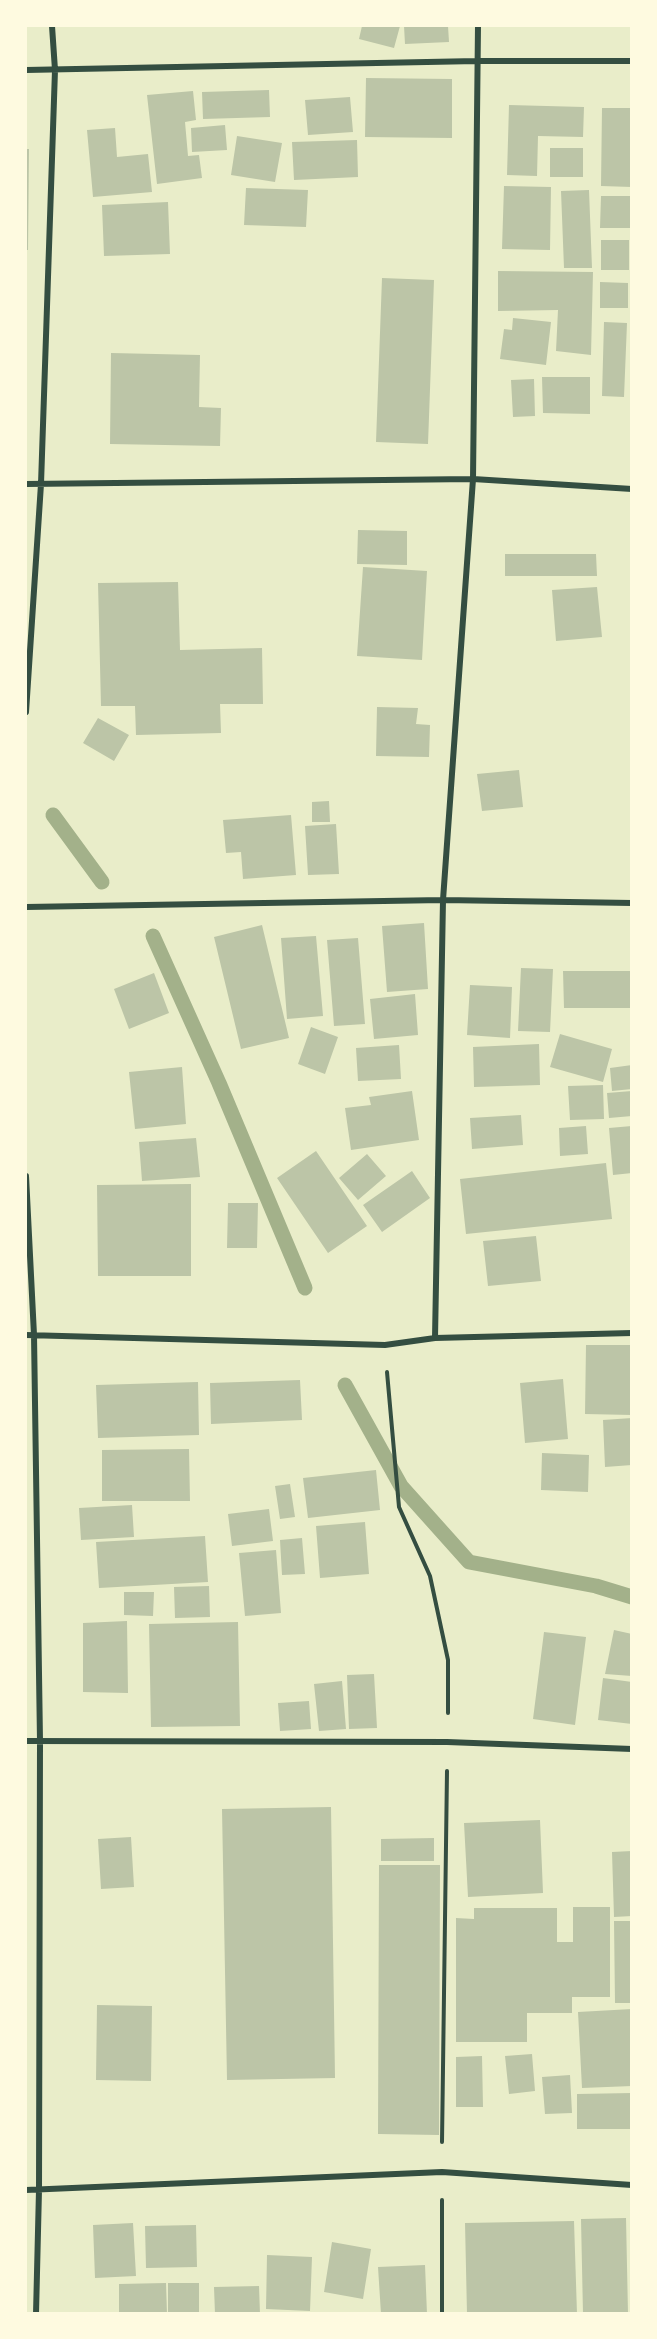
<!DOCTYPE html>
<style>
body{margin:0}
#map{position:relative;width:657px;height:2339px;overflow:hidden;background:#e9edc9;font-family:Arial,sans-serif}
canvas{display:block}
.frame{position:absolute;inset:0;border:27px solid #fefae0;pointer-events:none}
</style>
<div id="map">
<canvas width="657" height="2339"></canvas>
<div class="frame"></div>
</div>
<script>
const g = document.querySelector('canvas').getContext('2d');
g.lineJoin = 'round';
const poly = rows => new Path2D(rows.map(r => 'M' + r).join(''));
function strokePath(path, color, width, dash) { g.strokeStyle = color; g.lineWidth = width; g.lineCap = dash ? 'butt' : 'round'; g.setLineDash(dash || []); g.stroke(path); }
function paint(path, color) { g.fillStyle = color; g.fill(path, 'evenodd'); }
const stream = poly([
 [53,815,102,882],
 [153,936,219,1083,305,1288],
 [345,1385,401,1486,469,1562,596,1586,632,1597]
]);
const building = poly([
 [362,26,400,26,394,48,359,39],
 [404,26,448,26,449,42,405,44],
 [366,78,452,79,452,138,365,137],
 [269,90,270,117,203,119,202,92],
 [193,91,196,120,185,122,188,156,199,155,202,178,157,184,147,95],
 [350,97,353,132,308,135,305,100],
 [509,105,584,107,583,137,538,136,537,176,507,175],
 [602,108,632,108,632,187,601,186],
 [225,125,227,150,192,152,191,128],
 [115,128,117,157,148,154,152,192,93,197,87,130],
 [237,136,282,143,275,182,231,175],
 [357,140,358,177,294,180,292,142],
 [550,148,583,148,583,177,550,177],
 [26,149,29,149,28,250,26,250],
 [504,186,551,187,550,250,502,249],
 [246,188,308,190,306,227,244,225],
 [589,190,592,268,564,268,561,191],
 [601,196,632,196,632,228,600,228],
 [168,202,170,254,104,256,102,205],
 [601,240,629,240,629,270,601,270],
 [498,271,593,272,591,355,556,351,558,310,498,311],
 [382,278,434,280,428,444,376,442],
 [600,282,628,283,628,308,600,308],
 [513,318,551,322,546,365,500,359,504,329,512,330],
 [604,322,627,323,624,397,602,396],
 [111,353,200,355,199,407,221,408,220,446,110,444],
 [542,377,590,377,590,414,543,413],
 [534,379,535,416,513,417,511,380],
 [358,530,407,531,407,565,357,564],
 [505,554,596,554,597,576,505,576],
 [363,567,427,571,422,660,357,656],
 [178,582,180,650,262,648,263,704,220,704,221,733,136,735,135,706,101,706,98,583],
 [597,587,602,637,556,641,552,590],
 [377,707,418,708,416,724,430,725,429,757,376,756],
 [98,718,129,735,114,761,83,743],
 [519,770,523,807,482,811,477,774],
 [329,801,330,822,312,822,312,802],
 [291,815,296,875,243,879,241,852,226,853,223,820],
 [336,824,339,874,308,875,305,826],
 [424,923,428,989,387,992,382,926],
 [262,925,289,1038,241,1049,214,937],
 [316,936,323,1016,287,1019,281,938],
 [358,938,365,1024,334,1026,327,940],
 [521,968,553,969,550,1032,518,1031],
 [563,971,632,971,632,1008,564,1008],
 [154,973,169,1013,129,1029,114,989],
 [470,985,512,987,510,1038,467,1035],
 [415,994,418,1035,374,1039,370,999],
 [311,1027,338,1037,325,1074,298,1064],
 [560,1034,612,1049,603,1082,550,1067],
 [539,1044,540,1085,474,1087,473,1047],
 [399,1045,401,1079,358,1081,356,1048],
 [632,1065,632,1089,612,1091,610,1068],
 [182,1067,186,1124,135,1129,129,1072],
 [603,1085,604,1119,570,1120,568,1086],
 [412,1091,419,1140,351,1150,345,1108,371,1105,369,1097],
 [632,1091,632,1116,609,1118,607,1093],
 [521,1115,523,1145,472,1149,470,1118],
 [586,1126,588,1154,560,1156,559,1128],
 [632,1126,632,1173,613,1175,609,1128],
 [196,1138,200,1177,142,1181,139,1142],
 [316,1151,367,1226,328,1253,277,1178],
 [367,1154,386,1176,358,1200,339,1178],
 [606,1163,612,1219,466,1234,460,1179],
 [412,1171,430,1198,382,1232,363,1205],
 [191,1184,191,1276,98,1276,97,1185],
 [228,1203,258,1203,257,1248,227,1248],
 [536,1236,541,1281,488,1286,483,1241],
 [586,1345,632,1345,632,1415,585,1414],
 [563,1379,568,1439,525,1443,520,1383],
 [300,1380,302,1420,211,1424,210,1383],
 [198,1382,199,1435,98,1438,96,1385],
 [632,1418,632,1465,605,1467,603,1420],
 [189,1449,190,1501,102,1501,102,1450],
 [542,1453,589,1455,588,1492,541,1490],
 [376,1470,380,1510,308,1518,303,1478],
 [290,1484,295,1517,280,1519,275,1486],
 [132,1505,134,1537,81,1540,79,1508],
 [269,1509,273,1541,232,1546,228,1514],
 [365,1522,369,1574,320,1578,316,1526],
 [205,1536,208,1582,99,1588,96,1542],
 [302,1538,305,1574,282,1575,280,1540],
 [276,1550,281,1613,245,1616,239,1553],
 [209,1586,210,1617,175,1618,174,1587],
 [124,1592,154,1592,153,1616,124,1615],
 [127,1621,128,1693,83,1692,83,1623],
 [238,1622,240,1726,151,1727,149,1624],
 [614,1630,632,1634,632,1676,605,1674],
 [544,1632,586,1637,575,1725,533,1719],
 [374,1674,377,1728,349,1729,347,1675],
 [603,1678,632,1682,632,1724,598,1720],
 [342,1681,346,1729,319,1731,314,1684],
 [309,1701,311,1729,280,1731,278,1703],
 [331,1807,335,2078,227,2080,222,1809],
 [540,1820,543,1893,468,1897,464,1823],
 [131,1837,134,1887,101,1889,98,1839],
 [434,1838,434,1861,381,1861,381,1839],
 [632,1851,632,1916,614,1917,612,1852],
 [379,1865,440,1865,439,2135,378,2134],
 [573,1907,610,1907,610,1997,572,1997,572,2013,527,2013,527,2042,456,2042,456,1918,474,1919,474,1908,557,1908,557,1942,573,1942],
 [614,1921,632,1921,632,2003,615,2003],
 [97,2005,152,2006,151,2081,96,2080],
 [632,2009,632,2086,582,2088,578,2012],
 [532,2054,535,2091,509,2094,505,2056],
 [482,2056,483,2107,456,2107,456,2057],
 [570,2075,572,2113,545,2114,542,2077],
 [632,2093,632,2129,577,2129,577,2094],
 [626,2218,628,2314,583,2314,581,2219],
 [574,2221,577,2314,467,2314,465,2223],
 [133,2223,136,2276,95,2278,93,2225],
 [196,2225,197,2267,146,2268,145,2226],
 [332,2242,371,2249,363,2299,324,2292],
 [267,2255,312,2257,310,2311,266,2309],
 [425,2265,427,2314,381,2314,378,2267],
 [166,2283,167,2314,119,2314,119,2284],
 [168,2283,199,2283,199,2314,168,2314],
 [259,2286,260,2314,215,2314,214,2287]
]);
const path = poly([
 [387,1372,399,1507,430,1576,448,1660,448,1713],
 [442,2142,447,1771],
 [442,2314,442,2200]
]);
const minor = poly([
 [26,70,477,61,632,61],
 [26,484,473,479,632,489],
 [26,712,41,484,55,70,52,26],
 [26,907,443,900,632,903],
 [26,1176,34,1335,40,1741,39,2190,36,2314],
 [26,1335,385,1345,435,1338,632,1333],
 [435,1338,443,900,473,479,478,26],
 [26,1741,447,1742,632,1749],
 [26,2190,442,2172,632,2185]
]);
strokePath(stream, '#a3b18a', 15);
paint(building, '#bcc5a7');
strokePath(path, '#344e41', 4);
strokePath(minor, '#344e41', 6);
</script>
